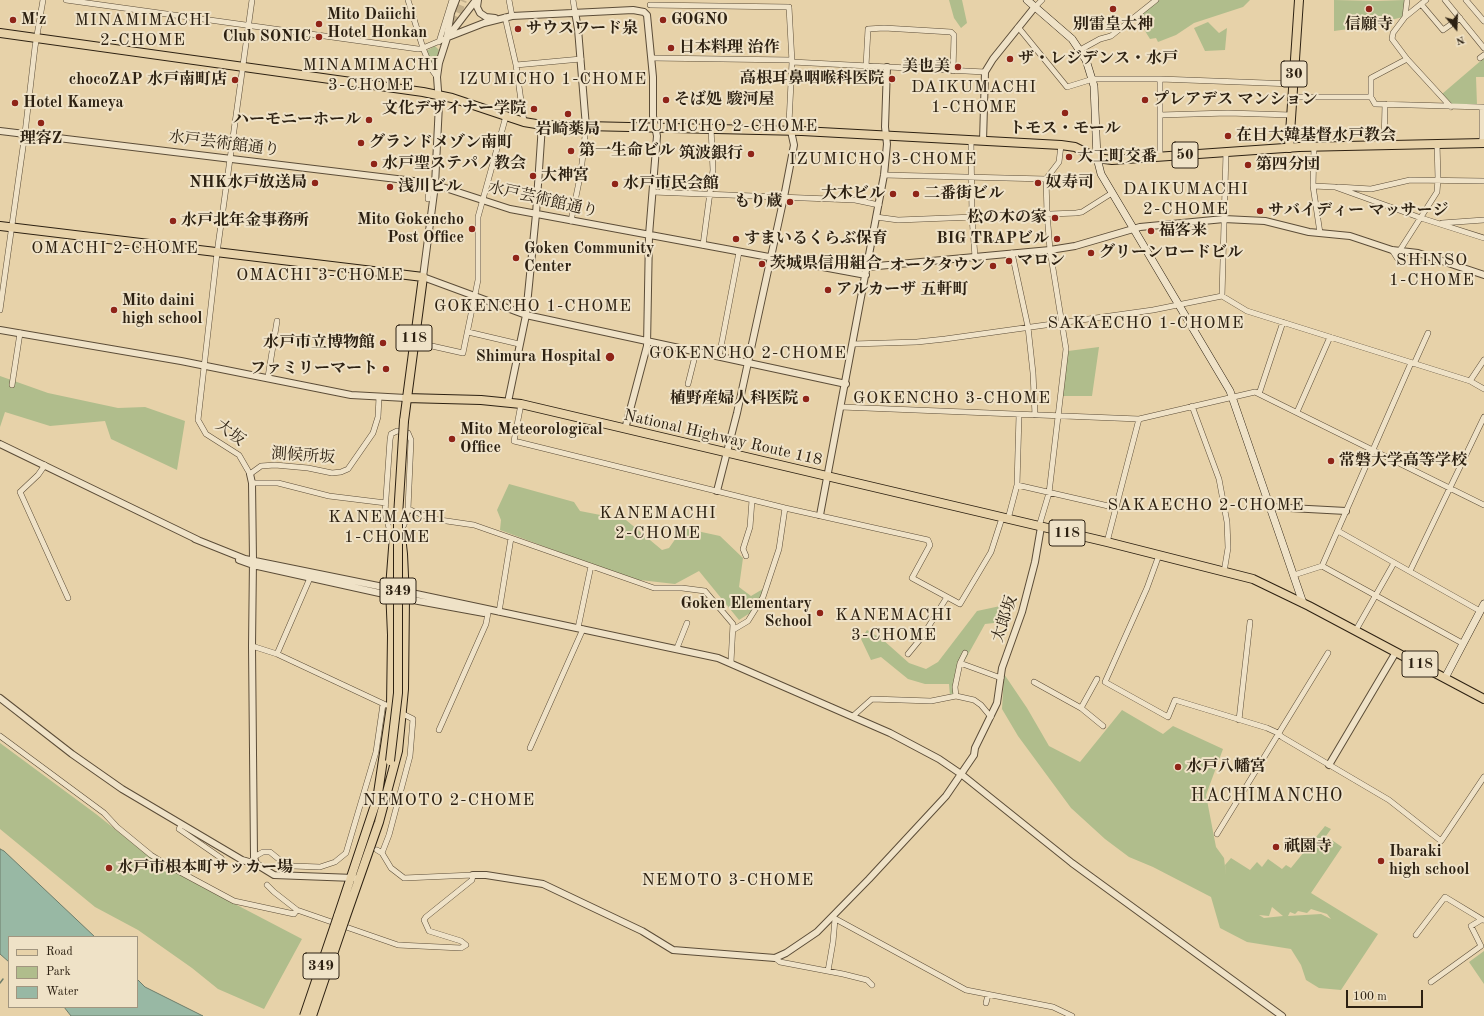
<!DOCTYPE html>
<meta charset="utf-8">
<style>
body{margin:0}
#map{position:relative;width:1484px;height:1016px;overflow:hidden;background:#e7d2a9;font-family:"Old Standard TT",serif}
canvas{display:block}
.legend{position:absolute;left:8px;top:936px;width:130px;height:72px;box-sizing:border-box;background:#efe2c7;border:1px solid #a1957f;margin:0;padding:5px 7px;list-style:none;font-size:12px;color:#2d2112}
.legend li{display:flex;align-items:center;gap:8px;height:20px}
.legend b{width:20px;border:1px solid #a1957f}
.north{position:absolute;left:1436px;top:8px;width:40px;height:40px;-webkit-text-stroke:3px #efe2c7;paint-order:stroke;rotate:161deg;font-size:11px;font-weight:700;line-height:16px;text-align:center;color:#2d2112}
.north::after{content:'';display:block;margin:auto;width:14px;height:18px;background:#2d2112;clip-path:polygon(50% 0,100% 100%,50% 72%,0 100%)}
.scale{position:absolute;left:1346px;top:990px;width:77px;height:18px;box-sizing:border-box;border:2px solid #2d2112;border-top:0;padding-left:5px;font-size:12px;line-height:14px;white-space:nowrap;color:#2d2112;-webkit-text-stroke:3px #efe2c7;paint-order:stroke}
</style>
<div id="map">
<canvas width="1484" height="1016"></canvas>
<ul class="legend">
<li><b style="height:5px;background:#e7d2a9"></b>Road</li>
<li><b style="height:11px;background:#b0bd8c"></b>Park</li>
<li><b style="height:11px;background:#98b8a4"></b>Water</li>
</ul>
<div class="north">N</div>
<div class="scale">100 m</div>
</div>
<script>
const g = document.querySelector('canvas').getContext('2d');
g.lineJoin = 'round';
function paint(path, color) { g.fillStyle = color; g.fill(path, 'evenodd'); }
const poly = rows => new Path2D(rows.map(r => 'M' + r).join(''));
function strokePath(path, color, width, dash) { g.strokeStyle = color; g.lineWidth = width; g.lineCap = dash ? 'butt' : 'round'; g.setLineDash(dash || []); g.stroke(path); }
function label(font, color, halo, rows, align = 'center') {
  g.font = font + ' "Old Standard TT","Noto Serif JP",serif'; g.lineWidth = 4; g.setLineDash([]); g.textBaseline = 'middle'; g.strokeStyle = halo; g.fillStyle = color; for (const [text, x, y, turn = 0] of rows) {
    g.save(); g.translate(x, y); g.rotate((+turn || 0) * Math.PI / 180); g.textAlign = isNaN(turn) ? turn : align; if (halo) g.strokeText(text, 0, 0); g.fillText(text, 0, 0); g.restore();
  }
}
const green = poly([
 [949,0,962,0,967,23,961,28,954,18],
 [1159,0,1250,0,1243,7,1194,23,1176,35,1158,42,1156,38,1150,39,1137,18],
 [1334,0,1375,1,1405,0,1403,17,1363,27,1334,31],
 [1208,22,1219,33,1227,28,1225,50,1205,51,1194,28],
 [435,46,439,50,433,68,426,51],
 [1484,58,1484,77,1476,77,1477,105,1452,106,1442,94],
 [1099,347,1092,396,1062,396,1068,351],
 [0,376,48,393,118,408,145,407,185,421,177,470,111,439,105,421,50,426,5,412,0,427],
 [509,484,574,502,580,511,626,520,662,550,669,548,683,528,720,536,743,558,739,587,751,596,768,586,764,604,739,620,699,571,675,584,631,579,500,530,501,520,497,510],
 [1005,605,994,623,985,624,955,678,955,696,950,696,949,684,925,684,908,679,881,657,871,660,861,639,867,630,882,639,909,663,926,669,938,662,977,611],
 [1004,674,1027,708,1049,746,1080,762,1122,710,1163,734,1173,726,1223,749,1206,795,1216,847,1224,858,1226,875,1225,865,1231,858,1250,870,1257,862,1262,867,1268,859,1282,869,1286,865,1291,868,1325,826,1331,829,1326,836,1342,847,1311,893,1378,934,1341,990,1319,988,1306,980,1301,965,1291,949,1247,942,1220,928,1211,897,1153,867,1129,857,1105,839,1071,808,1018,736,1002,709],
 [1272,907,1283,916,1264,918,1259,915,1269,916],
 [1311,909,1327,914,1331,919,1321,914,1288,916,1290,912,1295,914,1298,911,1307,913],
 [0,743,96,814,150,857,189,880,302,939,264,1009,218,989,192,968,138,930,95,907,0,829],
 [1484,951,1484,984,1469,962]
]);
const water = poly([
 [0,849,4,851,95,937,9,937,9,962,0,954,0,849],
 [137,979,145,987,203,1016,71,1016,64,1007,137,1007,137,979]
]);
const stream = poly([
 [0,983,3,979]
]);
const trunkTunnel = poly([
 [449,35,463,0]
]);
const minor = poly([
 [66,0,418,49,423,48,447,38],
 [252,0,217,253,198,420,206,434,239,455,250,474,261,466,275,465,308,468,332,473,341,472,348,469,373,433,378,417,379,397],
 [408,0,423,48,432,70,437,77],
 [509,0,512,16],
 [573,0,575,12],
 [1426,0,1405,17,1393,33,1392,39,1407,59,1451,107],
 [1445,0,1484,48],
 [1466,0,1484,21],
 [1421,4,1443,30,1460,18],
 [650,5,789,7,792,62,789,123,791,131],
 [1034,8,1042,0],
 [505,17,516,65,524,122],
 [1405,17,1407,0],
 [1018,27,1067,87,1093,79,1160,79,1293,84],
 [439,42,452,0],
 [1080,50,1100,39,1111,36,1156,0],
 [652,58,792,60],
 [1480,58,1484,55],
 [1407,59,1371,78,1371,97,1375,104,1484,107],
 [792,62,985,72],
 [516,65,581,59],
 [866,66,868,29,884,28,951,32,954,35,953,71],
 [1292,97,1371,97],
 [1160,115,1228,113,1291,115],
 [971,140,972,217,975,257],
 [1482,143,1482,107],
 [1384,145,1385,104],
 [1314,147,1313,186,1320,233],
 [1160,157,1160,79],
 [884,175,1046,179],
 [1313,186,1335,187,1421,218,1484,238],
 [1338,187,1371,189,1410,180,1484,181],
 [653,192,855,200,879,205],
 [428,199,430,183],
 [876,217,898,220,1076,213,1082,212,1112,193],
 [571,221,581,172,586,127],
 [1442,223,1484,220],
 [703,245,713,170,711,128],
 [1392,250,1397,258],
 [1400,250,1437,192,1438,179,1437,143],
 [1012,253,1028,327,1033,373,1035,415],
 [1222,296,1226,152],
 [0,310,25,133,35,47,43,0],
 [468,332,519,344],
 [414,342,463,353,478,280,478,217,506,116],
 [853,344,917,342,945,339,1153,310,1222,296,1247,311,1470,381,1484,389],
 [719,357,739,252],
 [1414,364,1428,333],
 [268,377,277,321],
 [1470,381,1484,360],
 [688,384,696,352],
 [12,385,20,333],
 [1259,394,1283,322],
 [521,404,514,441,785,508,928,540,930,545,912,578,960,604,991,552,1002,518],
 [1192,406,1219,479,1227,522,1228,548,1224,572],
 [841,407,1139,419,1255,392,1484,505],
 [1297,412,1330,337],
 [45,465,38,475,20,492,68,598],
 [252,483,278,483,329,496,386,503],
 [1017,485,1117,508],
 [408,509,433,519,474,525,654,588,682,588,705,591,733,624,731,662],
 [1008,519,1017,485,1019,415],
 [1041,527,1040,523,1049,493,1066,349,1050,250,1047,213,1046,179,1059,162,1061,145],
 [1338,531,1480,611],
 [394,533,389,528,385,512,390,440,391,434,397,431,408,433,411,440,408,509,404,525,400,530],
 [1107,542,1139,419],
 [1159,555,1147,588,1105,682,1168,717,1175,700,1267,728,1278,733,1282,737,1389,800,1441,841,1484,777],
 [746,556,743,549,750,527,752,500],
 [1322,566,1462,643],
 [1410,571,1484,417],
 [1294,575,1322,566,1411,363],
 [499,612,511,538],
 [578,628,591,566],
 [733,630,748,621,763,597,779,549,785,508],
 [1356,630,1394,563],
 [252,646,277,654,386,705],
 [677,648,687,623],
 [277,654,310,578],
 [908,654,922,637,947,597],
 [960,663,1001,678],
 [1034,682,1081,708,1103,726],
 [956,696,955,687,960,663,965,653],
 [1081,708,1097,679],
 [853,716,872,699,931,701,956,696,974,700,981,705,991,717],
 [1239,720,1250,622],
 [439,730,486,624,488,613],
 [0,736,104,813,117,827,151,855,167,865,234,901,294,914,297,910],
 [530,748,583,629],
 [181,825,179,829,221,858,225,864],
 [1217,834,1328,653],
 [382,853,389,835,410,756,413,719,403,714],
 [254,857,263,852,270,852,281,861,293,866,320,867,335,862,346,853,376,752,383,704],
 [267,885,274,892,297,910,398,945,461,948,466,945,461,941,429,931,424,920,426,917,472,880,473,875,404,878,391,868,382,853,377,850],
 [832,917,966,990,1053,1007,1072,1016],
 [1416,935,1445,897,1483,920],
 [775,958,780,962,843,974,867,980,872,985],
 [828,971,833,942,835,919],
 [1431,982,1481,946,1471,926,1481,920],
 [986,1003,988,995]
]);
const tertiary = poly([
 [476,0,447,38,439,63,437,77,439,104,435,185,423,277,526,315,846,384],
 [478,0,477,7,480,13,486,17,495,18],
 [575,12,578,29,586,127],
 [447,36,451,13,456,0],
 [448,37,484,23,512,16,633,10,644,12,647,15,653,77,653,116,657,136,649,235,647,346,625,429],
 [0,131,430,183,510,209,866,275],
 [983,141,985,72,993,59,1034,8],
 [867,267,1050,250,1075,246,1140,227,1224,219,1265,221,1309,232,1350,236,1392,250,1418,253,1484,275],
 [0,330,181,361,351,395,406,398],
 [508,402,526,315,536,214,542,125],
 [0,444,198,540],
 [250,474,252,483,253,560,252,646,254,857,256,864,274,875,354,878],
 [717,491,737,413,784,197,794,145,791,131],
 [1271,507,1346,511],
 [820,515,884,175,887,144,885,127,887,67],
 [195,539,245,559,393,589],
 [239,560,253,565,393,596],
 [402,591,718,658,890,733,939,759,961,774,1072,863,1282,1016],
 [402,598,484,613],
 [0,698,72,754,122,789,242,860,256,864],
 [1329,765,1396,652],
 [473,875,486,875,543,884,642,931,673,950,775,958,786,953,817,932,869,879,946,796,974,755,975,748,997,703,1002,668,1022,612,1035,562,1041,527]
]);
const secondary = poly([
 [1027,0,1072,39,1086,60,1094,86,1097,158,1101,174,1230,391,1303,603],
 [1445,678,1484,604]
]);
const primary = poly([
 [1289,148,1299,0]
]);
const trunk = poly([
 [0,33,423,92,452,98,524,122,542,125,802,131,1061,145,1075,147,1097,158,1112,160,1299,147,1484,143],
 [0,226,423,277,404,421],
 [406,398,481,400,521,404,1107,542,1253,579,1309,606,1484,699],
 [377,800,391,706,392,635,390,588,395,522],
 [338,916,378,796],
 [345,919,379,822,398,751,404,689,405,598,403,554,401,536]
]);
const trunkBridge = poly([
 [390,761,398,693,398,516,404,421],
 [304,1016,338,916],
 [312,1016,345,919]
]);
const markers = [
 [1113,9,4,"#8f2418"],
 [1369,9,4,"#8f2418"],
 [13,20,4,"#8f2418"],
 [663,20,4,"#8f2418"],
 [319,24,4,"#8f2418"],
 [518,29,4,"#8f2418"],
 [319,37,4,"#8f2418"],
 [671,48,4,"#8f2418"],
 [1010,59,4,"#8f2418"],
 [958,67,4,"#8f2418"],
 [892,79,4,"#8f2418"],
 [235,80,4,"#8f2418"],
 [666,100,4,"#8f2418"],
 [1145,100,4,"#8f2418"],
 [15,103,4,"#8f2418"],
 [534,109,4,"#8f2418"],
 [1065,113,4,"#8f2418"],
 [568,114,4,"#8f2418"],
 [369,120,4,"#8f2418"],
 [41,123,4,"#8f2418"],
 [1228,136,4,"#8f2418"],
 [361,143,4,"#8f2418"],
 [571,151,4,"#8f2418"],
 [751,154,4,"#8f2418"],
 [1069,157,4,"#8f2418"],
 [374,164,4,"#8f2418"],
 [1248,165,4,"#8f2418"],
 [533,176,4,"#8f2418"],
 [315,183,4,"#8f2418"],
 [1038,183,4,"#8f2418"],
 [615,184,4,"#8f2418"],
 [390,187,4,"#8f2418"],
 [893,194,4,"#8f2418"],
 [916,194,4,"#8f2418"],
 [790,202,4,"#8f2418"],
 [1260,211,4,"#8f2418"],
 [1055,218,4,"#8f2418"],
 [173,221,4,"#8f2418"],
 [472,229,4,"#8f2418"],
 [1151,231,4,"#8f2418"],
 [736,239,4,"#8f2418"],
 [1057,239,4,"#8f2418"],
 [1091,253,4,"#8f2418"],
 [516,258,4,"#8f2418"],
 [1009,261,4,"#8f2418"],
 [762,264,4,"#8f2418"],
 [993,266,4,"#8f2418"],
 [828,290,4,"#8f2418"],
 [114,310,4,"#8f2418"],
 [383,343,4,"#8f2418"],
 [610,357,5,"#8f2418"],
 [386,369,4,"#8f2418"],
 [806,399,4,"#8f2418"],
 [452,439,4,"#8f2418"],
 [1331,461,4,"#8f2418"],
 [820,613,4,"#8f2418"],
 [1178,767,4,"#8f2418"],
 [1276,847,4,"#8f2418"],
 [1381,861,4,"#8f2418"],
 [109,868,4,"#8f2418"]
];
const shields = [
 [1294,74,26],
 [1185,155,26],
 [414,338,36],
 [1067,533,36],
 [398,591,36],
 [1420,664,36],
 [321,966,36]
];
const shieldNames = [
 ["30",1294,74],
 ["50",1185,155],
 ["118",414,338],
 ["118",1067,533],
 ["349",398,591],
 ["118",1420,664],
 ["349",321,966]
];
const poiNames = [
 ["Mito Daiichi",327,15],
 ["Hotel Honkan",327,33],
 ["M'z",21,20],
 ["GOGNO",671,20],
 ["別雷皇太神",1113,25,"center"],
 ["信願寺",1369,25,"center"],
 ["サウスワード泉",526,29],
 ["Club SONIC",311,37,"right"],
 ["日本料理 治作",679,48],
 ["ザ・レジデンス・水戸",1018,59],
 ["美也美",950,67,"right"],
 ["高根耳鼻咽喉科医院",884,79,"right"],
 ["chocoZAP 水戸南町店",227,80,"right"],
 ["そば処 駿河屋",674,100],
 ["プレアデス マンション",1153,100],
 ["Hotel Kameya",23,103],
 ["文化デザイナー学院",526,109,"right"],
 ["ハーモニーホール",361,120,"right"],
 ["トモス・モール",1065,129,"center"],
 ["岩崎薬局",568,130,"center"],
 ["在日大韓基督水戸教会",1236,136],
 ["理容Z",41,139,"center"],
 ["グランドメゾン南町",369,143],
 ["第一生命ビル",579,151],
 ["筑波銀行",743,154,"right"],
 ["大工町交番",1077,157],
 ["水戸聖ステパノ教会",382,164],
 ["第四分団",1256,165],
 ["大神宮",541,176],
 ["NHK水戸放送局",307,183,"right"],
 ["奴寿司",1046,183],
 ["水戸市民会館",623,184],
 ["浅川ビル",398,187],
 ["大木ビル",885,194,"right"],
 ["二番街ビル",924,194],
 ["もり蔵",782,202,"right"],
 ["サバイディー マッサージ",1268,211],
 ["松の木の家",1047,218,"right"],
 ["Mito Gokencho",464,220,"right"],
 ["Post Office",464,238,"right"],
 ["水戸北年金事務所",181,221],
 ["福客来",1159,231],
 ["すまいるくらぶ保育",744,239],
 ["BIG TRAPビル",1049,239,"right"],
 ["Goken Community",524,249],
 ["Center",524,267],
 ["グリーンロードビル",1099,253],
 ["マロン",1017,261],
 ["茨城県信用組合",770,264],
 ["オークタウン",985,266,"right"],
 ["アルカーザ 五軒町",836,290],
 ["Mito daini",122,301],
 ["high school",122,319],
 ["水戸市立博物館",375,343,"right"],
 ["Shimura Hospital",601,357,"right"],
 ["ファミリーマート",378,369,"right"],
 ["植野産婦人科医院",798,399,"right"],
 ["Mito Meteorological",460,430],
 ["Office",460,448],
 ["常磐大学高等学校",1339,461],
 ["Goken Elementary",812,604,"right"],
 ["School",812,622,"right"],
 ["水戸八幡宮",1186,767],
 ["祇園寺",1284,847],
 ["Ibaraki",1389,852],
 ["high school",1389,870],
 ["水戸市根本町サッカー場",117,868]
];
const streetNames = [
 ["水戸芸術館通り",224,144,7],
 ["水戸芸術館通り",543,200,13],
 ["大坂",230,433,37],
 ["National Highway Route 118",723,438,13],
 ["測候所坂",303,456,4],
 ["太郎坂",1005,619,-72]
];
const neighbourhoodNames = [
 ["MINAMIMACHI",143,21],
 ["2-CHOME",143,41],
 ["MINAMIMACHI",371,66],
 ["3-CHOME",371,86],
 ["IZUMICHO 1-CHOME",553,80],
 ["DAIKUMACHI",974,88],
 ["1-CHOME",974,108],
 ["IZUMICHO 2-CHOME",724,127],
 ["IZUMICHO 3-CHOME",883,160],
 ["DAIKUMACHI",1186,190],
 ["2-CHOME",1186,210],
 ["OMACHI 2-CHOME",115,249],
 ["SHINSO",1432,261],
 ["1-CHOME",1432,281],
 ["OMACHI 3-CHOME",320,276],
 ["GOKENCHO 1-CHOME",533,307],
 ["SAKAECHO 1-CHOME",1146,324],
 ["GOKENCHO 2-CHOME",748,354],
 ["GOKENCHO 3-CHOME",952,399],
 ["SAKAECHO 2-CHOME",1206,506],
 ["KANEMACHI",658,514],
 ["2-CHOME",658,534],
 ["KANEMACHI",387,518],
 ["1-CHOME",387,538],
 ["KANEMACHI",894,616],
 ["3-CHOME",894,636],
 ["NEMOTO 2-CHOME",449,801],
 ["NEMOTO 3-CHOME",728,881]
];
const quarterNames = [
 ["HACHIMANCHO",1267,796]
];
paint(green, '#b0bd8c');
paint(water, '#98b8a4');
strokePath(water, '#6d7c6a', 1);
strokePath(stream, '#6d7c6a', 1.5);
strokePath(trunkTunnel, '#c2af8b', 8, [8, 4]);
strokePath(minor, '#5c4d38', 6);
strokePath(tertiary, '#5c4d38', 8);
strokePath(secondary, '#2d2112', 8);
strokePath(primary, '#2d2112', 10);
strokePath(trunk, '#2d2112', 10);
strokePath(minor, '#efe2c7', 5);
strokePath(tertiary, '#efe2c7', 6);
strokePath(secondary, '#efe2c7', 7);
strokePath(primary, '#e7d2a9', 8);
strokePath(trunk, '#e7d2a9', 8);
strokePath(trunkBridge, '#2d2112', 10, []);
strokePath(trunkBridge, '#e7d2a9', 8);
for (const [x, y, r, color] of markers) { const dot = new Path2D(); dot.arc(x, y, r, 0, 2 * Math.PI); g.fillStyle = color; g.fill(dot); strokePath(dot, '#efe2c7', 1.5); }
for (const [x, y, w] of shields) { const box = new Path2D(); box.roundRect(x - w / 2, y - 13, w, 26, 3); g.fillStyle = '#efe2c7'; g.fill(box); strokePath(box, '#2d2112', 1); }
label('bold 15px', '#2d2112', null, shieldNames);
label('bold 16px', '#2d2112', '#efe2c7', poiNames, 'left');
label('16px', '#2d2112', '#efe2c7', streetNames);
g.letterSpacing = '1px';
label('17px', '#2d2112', '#efe2c7', neighbourhoodNames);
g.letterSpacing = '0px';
g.letterSpacing = '1px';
label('18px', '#2d2112', '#efe2c7', quarterNames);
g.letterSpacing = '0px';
</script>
